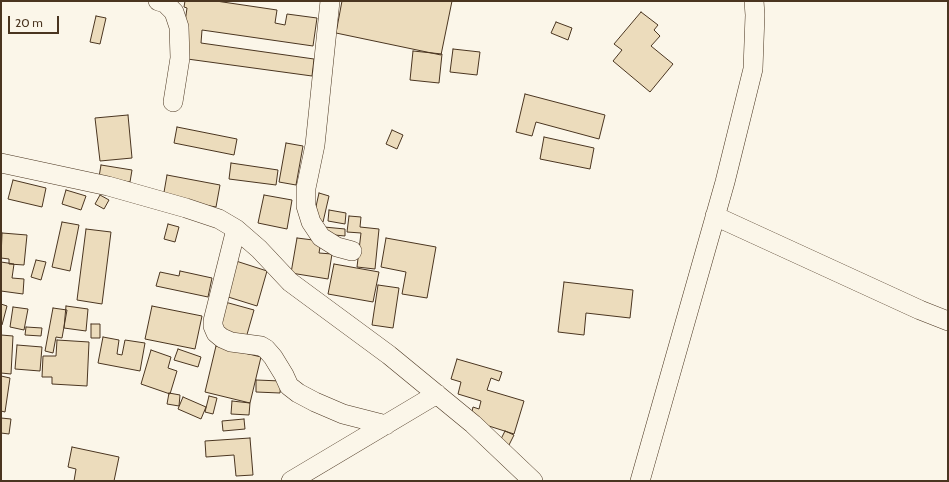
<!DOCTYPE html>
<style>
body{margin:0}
#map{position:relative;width:949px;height:482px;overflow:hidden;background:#fbf6e9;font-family:Cabin,sans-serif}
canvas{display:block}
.frame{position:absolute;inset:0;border:2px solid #4a3520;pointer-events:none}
.scale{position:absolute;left:8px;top:16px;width:51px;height:18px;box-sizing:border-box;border:2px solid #4a3520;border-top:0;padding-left:5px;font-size:12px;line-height:14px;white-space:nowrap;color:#4a3520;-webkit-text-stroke:3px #fbf6e9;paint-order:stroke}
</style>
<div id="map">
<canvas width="949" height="482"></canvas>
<div class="frame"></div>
<div class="scale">20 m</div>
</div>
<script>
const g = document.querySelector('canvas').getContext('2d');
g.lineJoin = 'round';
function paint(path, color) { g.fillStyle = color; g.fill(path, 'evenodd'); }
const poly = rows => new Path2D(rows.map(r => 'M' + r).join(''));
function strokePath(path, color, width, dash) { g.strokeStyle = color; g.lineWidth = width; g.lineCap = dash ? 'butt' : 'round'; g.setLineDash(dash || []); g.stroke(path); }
const building = poly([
 [185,1,216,1,277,10,275,23,285,25,287,14,317,18,313,46,202,30,201,43,314,59,312,76,180,58,187,8,184,7,185,1],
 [342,1,452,1,441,55,336,33,342,1],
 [641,12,658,25,654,30,660,36,651,46,673,64,650,92,613,61,622,50,614,44,641,12],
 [96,16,106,18,100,44,90,42,96,16],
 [556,22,572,28,568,40,551,33,556,22],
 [453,49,480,52,477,75,450,72,453,49],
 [413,51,442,54,439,83,410,80,413,51],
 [525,94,605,115,599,139,536,122,532,136,516,132,525,94],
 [128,115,132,158,100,161,95,118,128,115],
 [177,127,237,139,234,155,174,143,177,127],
 [392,130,403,135,397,149,386,144,392,130],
 [544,137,594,148,590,169,540,159,544,137],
 [286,143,303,146,296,185,279,182,286,143],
 [231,163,278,170,276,185,229,179,231,163],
 [101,165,132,170,130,182,99,177,101,165],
 [167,175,220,185,216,207,163,198,167,175],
 [13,180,46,188,42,207,8,199,13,180],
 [66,190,86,196,81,210,62,204,66,190],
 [319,193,329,196,323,222,313,220,319,193],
 [100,195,109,200,104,209,95,204,100,195],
 [264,195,292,200,287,229,258,223,264,195],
 [329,210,346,213,345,224,328,221,329,210],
 [349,216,361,217,360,227,379,229,375,269,357,267,361,233,347,232,349,216],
 [62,222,79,225,70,271,52,267,62,222],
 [168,224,179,227,175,242,164,239,168,224],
 [324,227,345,229,345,236,324,234,324,227],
 [86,229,111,232,102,304,77,300,86,229],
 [2,233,27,235,24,265,9,264,9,259,1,258,2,233],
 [297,238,321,241,319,253,332,254,328,279,291,273,297,238],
 [386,238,436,247,427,298,402,294,406,272,381,267,386,238],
 [36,260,46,262,41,280,31,277,36,260],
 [236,261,267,271,257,306,225,296,236,261],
 [1,262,14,264,12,278,24,279,23,294,1,291,1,262],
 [334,264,379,272,373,302,328,294,334,264],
 [180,271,212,278,208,297,156,286,160,272,179,276,180,271],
 [564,282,633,290,630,318,586,313,584,335,558,332,564,282],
 [378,285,399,288,393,328,372,325,378,285],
 [225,302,254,310,246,338,217,329,225,302],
 [1,304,7,306,2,325,1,325,1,304],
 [66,306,88,309,86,331,64,328,66,306],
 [152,306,202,316,195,349,145,339,152,306],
 [13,307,28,309,24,330,10,327,13,307],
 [53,308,67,310,62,338,56,337,53,353,45,351,53,308],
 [91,324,100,324,100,338,91,338,91,324],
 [26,327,42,328,41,336,25,335,26,327],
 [1,335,13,336,11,374,1,373,1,335],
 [103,337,119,340,117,354,122,355,125,340,145,343,140,371,98,363,103,337],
 [57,340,89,342,87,386,52,384,52,377,42,377,43,356,56,356,57,340],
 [17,345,42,347,40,371,15,369,17,345],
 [216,346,261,357,250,403,205,392,216,346],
 [178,349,201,357,198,367,174,360,178,349],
 [151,350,171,357,168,368,177,371,170,394,141,384,151,350],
 [457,359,502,372,499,381,491,378,487,390,524,401,514,434,470,420,473,407,479,409,481,401,458,394,461,382,451,379,457,359],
 [1,376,10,378,5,412,1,411,1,376],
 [256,380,281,381,280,393,256,392,256,380],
 [169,393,180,395,179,406,167,404,169,393],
 [209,396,217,398,213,414,205,412,209,396],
 [183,397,206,407,201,419,178,409,183,397],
 [232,401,250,403,249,415,231,414,232,401],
 [1,418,11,419,9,434,1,433,1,418],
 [244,419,245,429,223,431,222,421,244,419],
 [505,431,514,435,509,445,500,441,505,431],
 [250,438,253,475,236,476,234,455,206,457,205,441,250,438],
 [72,447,119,457,114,481,74,481,76,469,68,467,72,447]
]);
const minor = poly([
 [158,1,165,3,174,12,179,27,180,58,173,102],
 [330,1,315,145,306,188,306,206,311,222,321,237,337,247,352,251],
 [1,163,108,186,186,208,219,219,236,229,259,249,290,282,389,355,473,424,533,481],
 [715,216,920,310,948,321],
 [236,229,213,321,213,326,216,333,222,338,231,342,261,346,266,349,273,357,284,375,289,386,298,393,315,402,343,414,386,425],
 [291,481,437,394],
 [640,481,725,182,753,69,755,15,754,1]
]);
paint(building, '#ecdcbc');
strokePath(building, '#4a3520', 1);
strokePath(minor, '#4a3520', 20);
strokePath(minor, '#fbf6e9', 19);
</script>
